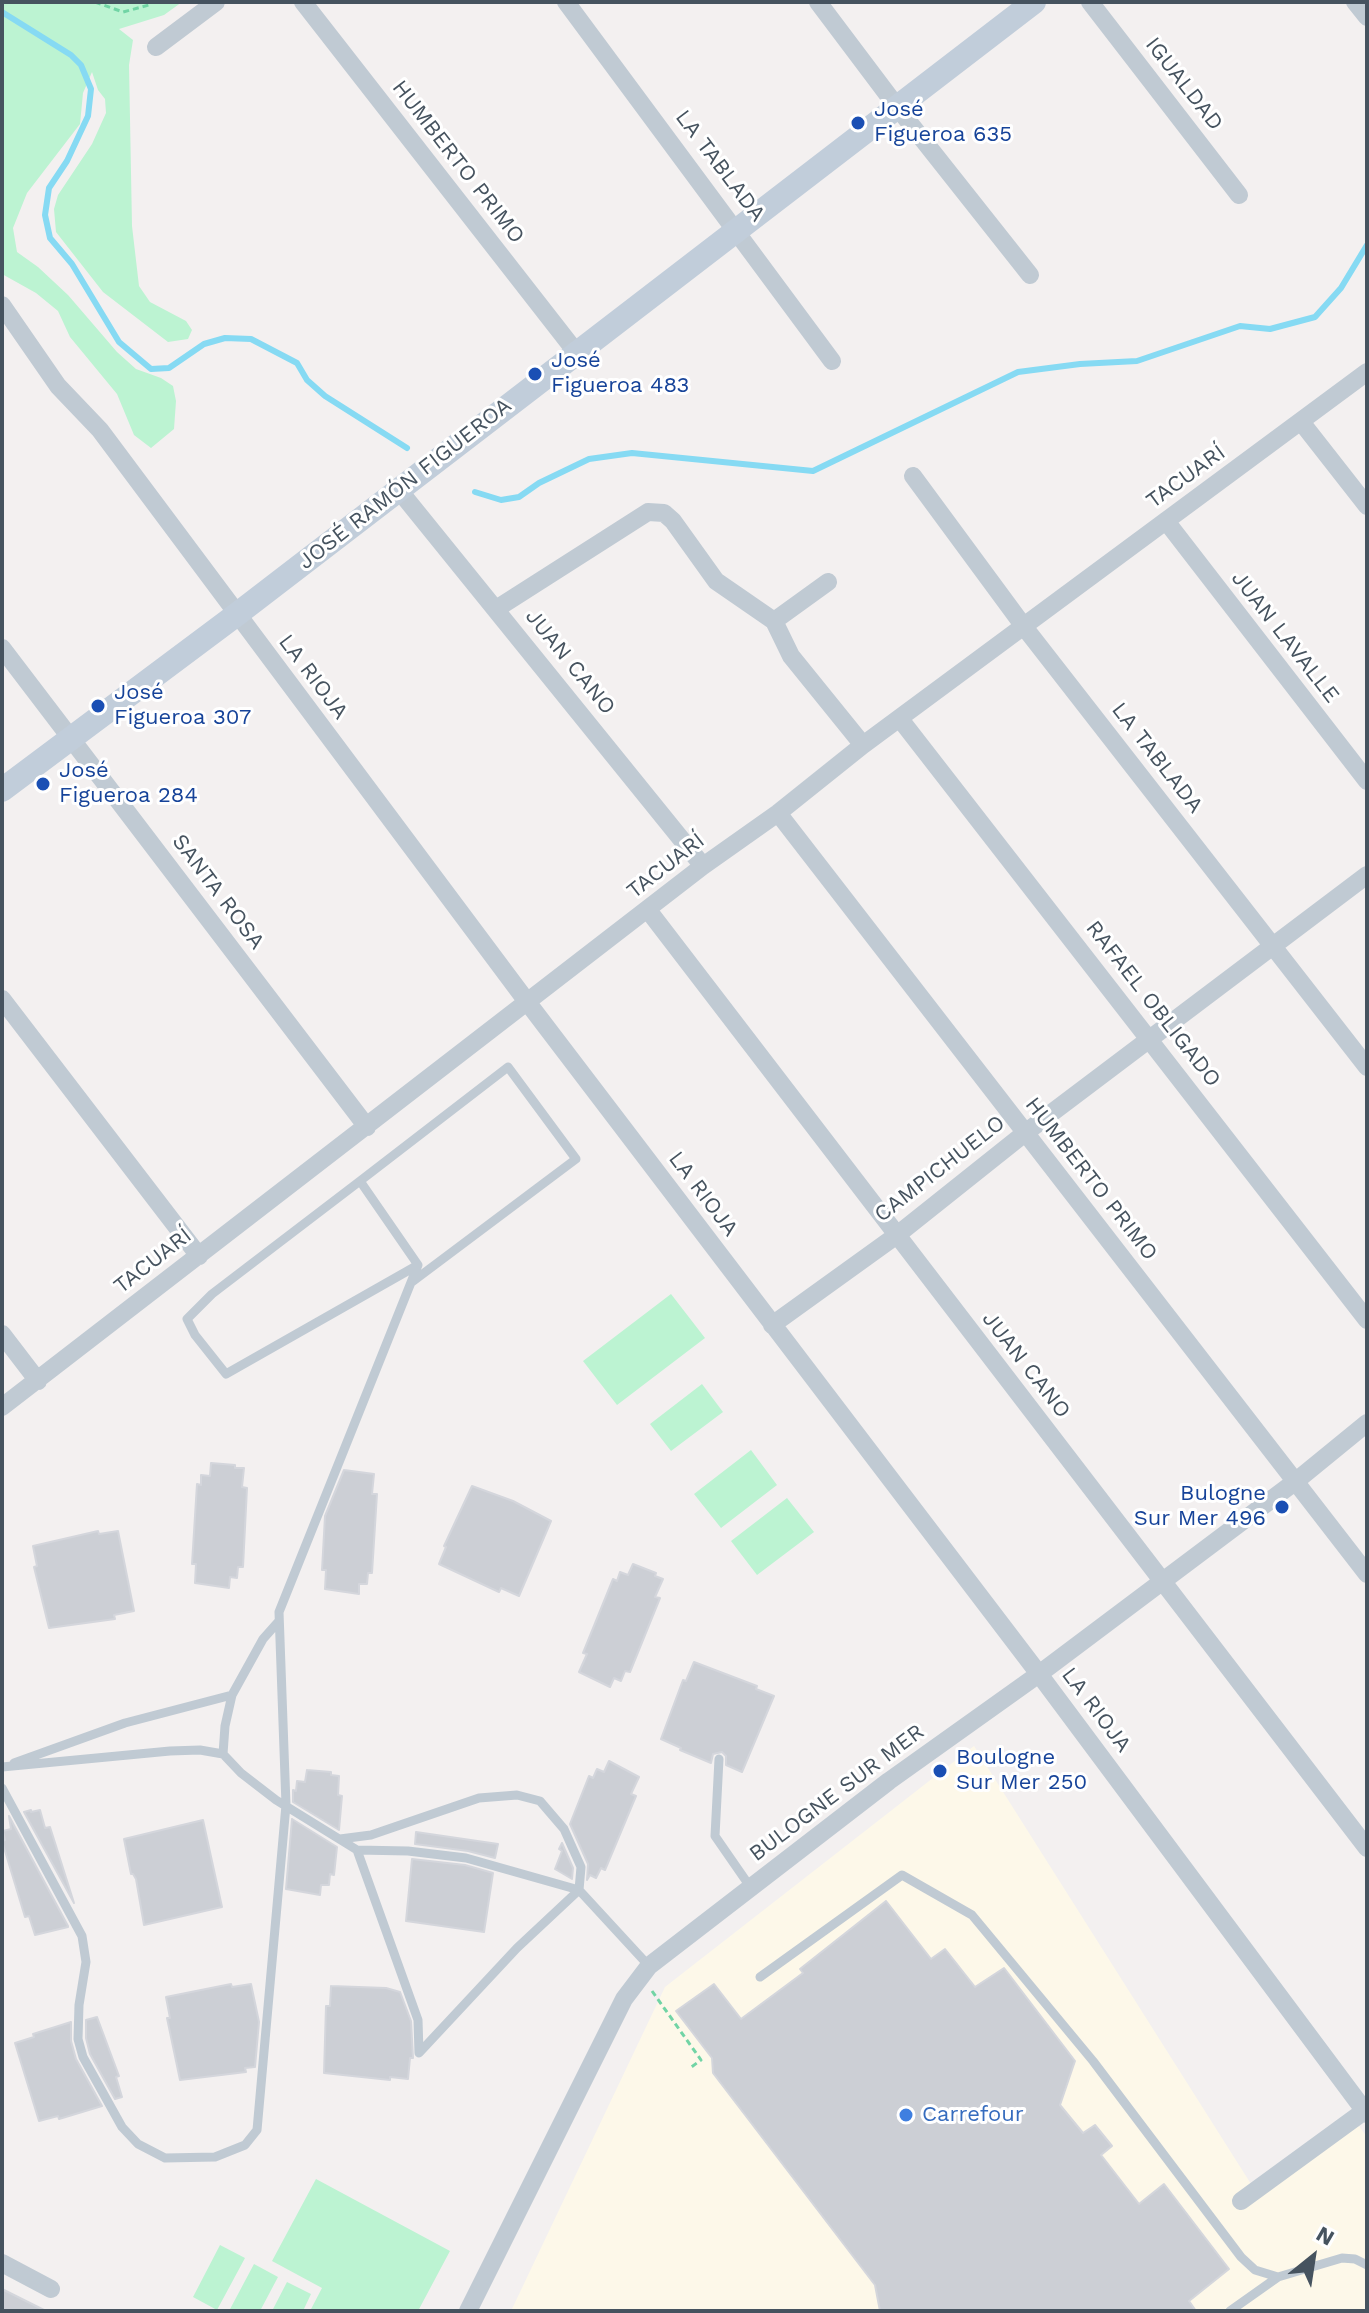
<!DOCTYPE html>
<meta charset="utf-8">
<style>
body{margin:0}
#map{position:relative;width:1369px;height:2313px;overflow:hidden;background:#f3f0f0;font-family:"Work Sans",sans-serif}
canvas{display:block}
.frame{position:absolute;inset:0;border:4px solid #46535f;pointer-events:none}
.north{position:absolute;left:1273px;top:2217px;width:80px;height:80px;-webkit-text-stroke:6px #fff;paint-order:stroke;rotate:30deg;font-size:22px;font-weight:700;line-height:32px;text-align:center;color:#46535f}
.north::after{content:'';display:block;margin:auto;width:28px;height:36px;background:#46535f;clip-path:polygon(50% 0,100% 100%,50% 72%,0 100%)}
</style>
<div id="map">
<canvas width="1369" height="2313"></canvas>
<div class="frame"></div>
<div class="north">N</div>
</div>
<script>
const g = document.querySelector('canvas').getContext('2d');
g.lineJoin = 'round';
function paint(path, color) { g.fillStyle = color; g.fill(path, 'evenodd'); }
const poly = rows => new Path2D(rows.map(r => 'M' + r).join(''));
function strokePath(path, color, width, dash) { g.strokeStyle = color; g.lineWidth = width; g.lineCap = dash ? 'butt' : 'round'; g.setLineDash(dash || []); g.stroke(path); }
function label(font, color, halo, rows, align = 'center') {
  g.font = font + ' "Work Sans",sans-serif'; g.lineWidth = 6; g.setLineDash([]); g.textBaseline = 'middle'; g.strokeStyle = halo; g.fillStyle = color; for (const [text, x, y, turn = 0] of rows) {
    g.save(); g.translate(x, y); g.rotate((+turn || 0) * Math.PI / 180); g.textAlign = isNaN(turn) ? turn : align; if (halo) g.strokeText(text, 0, 0); g.fillText(text, 0, 0); g.restore();
  }
}
const commercial = poly([
 [974,1746,1251,2184,1359,2126,1367,2137,1367,2311,511,2311,665,1987]
]);
const green = poly([
 [2,2,182,2,164,15,119,29,133,40,129,65,132,226,139,286,150,302,186,321,192,330,188,339,168,342,103,292,56,232,54,209,58,195,92,144,106,113,105,99,98,90,92,72,83,93,80,124,27,193,13,228,17,252,38,267,68,295,117,352,136,369,161,378,173,386,176,401,174,429,151,448,134,435,117,394,70,337,58,311,36,293,2,274],
 [671,1294,705,1338,617,1405,583,1361],
 [702,1384,723,1412,671,1451,650,1424],
 [751,1450,777,1485,721,1528,694,1494],
 [787,1498,814,1532,757,1575,731,1541],
 [316,2179,450,2251,418,2311,310,2311,322,2288,272,2261],
 [220,2245,245,2258,217,2310,193,2297],
 [254,2264,278,2277,260,2311,229,2311],
 [287,2282,311,2294,303,2311,272,2311]
]);
const stream = poly([
 [2,12,71,55,81,65,91,89,88,116,67,161,49,188,45,215,50,238,72,264,119,342,151,369,169,368,204,344,225,338,251,339,297,363,307,380,325,396,407,448],
 [475,492,501,500,519,497,539,483,589,459,632,453,813,471,1018,372,1080,364,1137,361,1240,326,1270,329,1315,317,1341,288,1367,245]
]);
const building = poly([
 [211,1463,235,1465,235,1468,244,1468,242,1487,247,1488,243,1567,238,1567,237,1578,230,1577,229,1588,195,1583,196,1564,192,1564,197,1484,201,1485,201,1475,210,1476,211,1463],
 [344,1470,374,1474,372,1494,377,1494,372,1573,368,1573,367,1584,359,1584,359,1594,325,1589,326,1570,322,1570,325,1516,344,1470],
 [472,1486,513,1501,551,1521,519,1596,501,1588,499,1592,439,1564,446,1547,444,1546,472,1486],
 [98,1531,99,1534,118,1531,134,1611,114,1615,115,1619,49,1628,34,1567,37,1566,33,1546,98,1531],
 [633,1564,656,1573,655,1576,663,1579,655,1597,660,1598,630,1672,625,1671,621,1681,614,1678,610,1687,579,1672,587,1654,583,1653,613,1579,617,1581,620,1572,628,1575,633,1564],
 [694,1662,757,1686,756,1689,774,1696,742,1772,726,1765,726,1756,722,1752,713,1754,711,1763,680,1750,681,1748,661,1739,683,1680,686,1681,694,1662],
 [609,1761,639,1777,631,1794,636,1796,605,1870,601,1868,596,1878,590,1875,587,1880,588,1864,570,1824,589,1776,593,1778,597,1769,604,1772,609,1761],
 [307,1770,331,1772,331,1775,339,1776,338,1795,342,1796,339,1830,293,1802,293,1790,296,1791,297,1781,305,1782,307,1770],
 [31,1810,31,1812,40,1810,45,1828,50,1827,74,1903,24,1812,31,1810],
 [9,1816,68,1926,68,1927,35,1935,29,1916,25,1917,2,1841,5,1840,3,1831,11,1829,9,1816],
 [292,1819,337,1847,334,1875,330,1874,329,1885,321,1885,320,1895,286,1889,292,1819],
 [203,1820,222,1907,144,1925,136,1879,133,1874,131,1874,124,1839,203,1820],
 [416,1832,498,1844,495,1858,468,1851,415,1844,416,1832],
 [562,1843,573,1868,572,1879,555,1869,562,1851,559,1849,562,1843],
 [412,1859,465,1865,493,1873,484,1932,406,1921,412,1859],
 [886,1901,931,1959,945,1949,975,1987,1004,1968,1075,2061,1060,2105,1083,2133,1095,2125,1112,2146,1101,2155,1139,2204,1164,2184,1229,2269,1189,2301,1196,2311,880,2311,875,2285,713,2073,712,2058,676,2011,714,1984,741,2019,803,1973,800,1969,886,1901],
 [231,1984,232,1987,251,1984,259,2022,255,2067,245,2068,246,2072,180,2080,167,2018,170,2018,166,1997,231,1984],
 [331,1986,386,1988,400,1992,411,2021,413,2058,410,2058,408,2079,390,2077,390,2080,324,2073,326,2006,330,2006,331,1986],
 [97,2017,119,2076,116,2077,122,2097,115,2099,90,2054,86,2038,86,2020,97,2017],
 [71,2022,71,2041,76,2059,102,2106,59,2119,58,2116,39,2121,15,2043,34,2037,33,2034,71,2022],
 [2,2289,46,2311,2,2311,2,2289]
]);
const path = poly([
 [95,2,123,12,149,5],
 [652,1991,701,2060,690,2068]
]);
const lane = poly([
 [360,1181,508,1067,576,1159,412,1282],
 [223,1754,225,1726,232,1695,263,1639,279,1621],
 [719,1759,715,1836,751,1888],
 [14,1763,125,1723,232,1695],
 [2,1767,170,1751,200,1750,223,1754,241,1773,276,1800,357,1850,418,2020,419,2053,517,1948,579,1890,649,1966],
 [2,1788,82,1936,86,1962,79,2005,78,2039,83,2057,122,2127,138,2144,165,2158,215,2157,245,2145,257,2130,286,1805,279,1612,418,1265,226,1374,195,1335,187,1319,212,1294,360,1181,418,1265],
 [340,1839,371,1835,479,1798,517,1795,540,1801,564,1829,581,1867,579,1890,466,1858,408,1851,357,1850],
 [760,1977,902,1875,972,1915,1093,2061,1241,2257,1255,2270,1278,2277,1342,2258,1355,2259,1367,2265],
 [1230,2311,1278,2277]
]);
const street = poly([
 [303,2,576,352],
 [566,2,832,361],
 [818,2,897,107,1030,275],
 [1090,2,1239,195],
 [1355,2,1367,17],
 [156,47,216,2],
 [2,305,58,386,100,430,528,1003,1039,1674,1367,2114],
 [1302,423,1367,506],
 [913,476,1025,628,1367,1067],
 [398,489,703,866],
 [1166,521,1367,781],
 [496,609,648,512,664,513,673,521,716,581,774,621,791,656,863,745],
 [774,621,828,582],
 [2,648,367,1127],
 [900,719,1367,1320],
 [778,813,1367,1574],
 [648,910,1367,1848],
 [2,999,199,1256],
 [772,1325,897,1235,1025,1133,1367,875],
 [2,1334,38,1381],
 [2,1407,703,866,778,813,863,745,1367,372],
 [1241,2201,1367,2109],
 [2,2263,51,2289],
 [468,2311,624,1999,649,1966,889,1781,1039,1674,1296,1481,1367,1423]
]);
const secondary = poly([
 [2,790,236,615,1034,2]
]);
const markers = [
 [858,123,8,"#1a4fb4"],
 [535,374,8,"#1a4fb4"],
 [98,706,8,"#1a4fb4"],
 [43,784,8,"#1a4fb4"],
 [1282,1507,8,"#1a4fb4"],
 [940,1771,8,"#1a4fb4"],
 [906,2115,8,"#3f7fe0"]
];
const streetNames = [
 ["IGUALDAD",1184,84,52],
 ["HUMBERTO PRIMO",458,162,52],
 ["LA TABLADA",720,166,53],
 ["TACUARÍ",1186,477,-36],
 ["JOSÉ RAMÓN FIGUEROA",405,484,-38],
 ["JUAN LAVALLE",1285,637,52],
 ["JUAN CANO",570,662,51],
 ["LA RIOJA",313,677,53],
 ["LA TABLADA",1157,758,52],
 ["TACUARÍ",666,866,-38],
 ["SANTA ROSA",218,892,53],
 ["RAFAEL OBLIGADO",1153,1004,52],
 ["CAMPICHUELO",940,1169,-38],
 ["HUMBERTO PRIMO",1091,1179,52],
 ["LA RIOJA",703,1194,53],
 ["TACUARÍ",153,1261,-38],
 ["JUAN CANO",1026,1365,52],
 ["LA RIOJA",1096,1710,53],
 ["BULOGNE SUR MER",837,1793,-37]
];
const transitNames = [
 ["José",874,110],
 ["Figueroa 635",874,135],
 ["José",551,361],
 ["Figueroa 483",551,386],
 ["José",114,693],
 ["Figueroa 307",114,718],
 ["José",59,771],
 ["Figueroa 284",59,796],
 ["Bulogne",1266,1494,"right"],
 ["Sur Mer 496",1266,1519,"right"],
 ["Boulogne",956,1758],
 ["Sur Mer 250",956,1783]
];
const shopNames = [
 ["Carrefour",922,2115]
];
paint(commercial, '#fdf8e9');
paint(green, '#bcf3d2');
strokePath(stream, '#86daf3', 6);
paint(building, '#cccfd5');
strokePath(building, '#d4d6dc', 2);
strokePath(path, '#71d4a5', 3, [6, 4]);
strokePath(lane, '#c0cad3', 9);
strokePath(street, '#c0cad3', 18);
strokePath(secondary, '#c1cdda', 24);
for (const [x, y, r, color] of markers) { const dot = new Path2D(); dot.arc(x, y, r, 0, 2 * Math.PI); g.fillStyle = color; g.fill(dot); strokePath(dot, '#fff', 3); }
label('22px', '#46535f', '#fff', streetNames);
label('22px', '#164399', '#fff', transitNames, 'left');
label('22px', '#366cbe', '#fff', shopNames, 'left');
</script>
